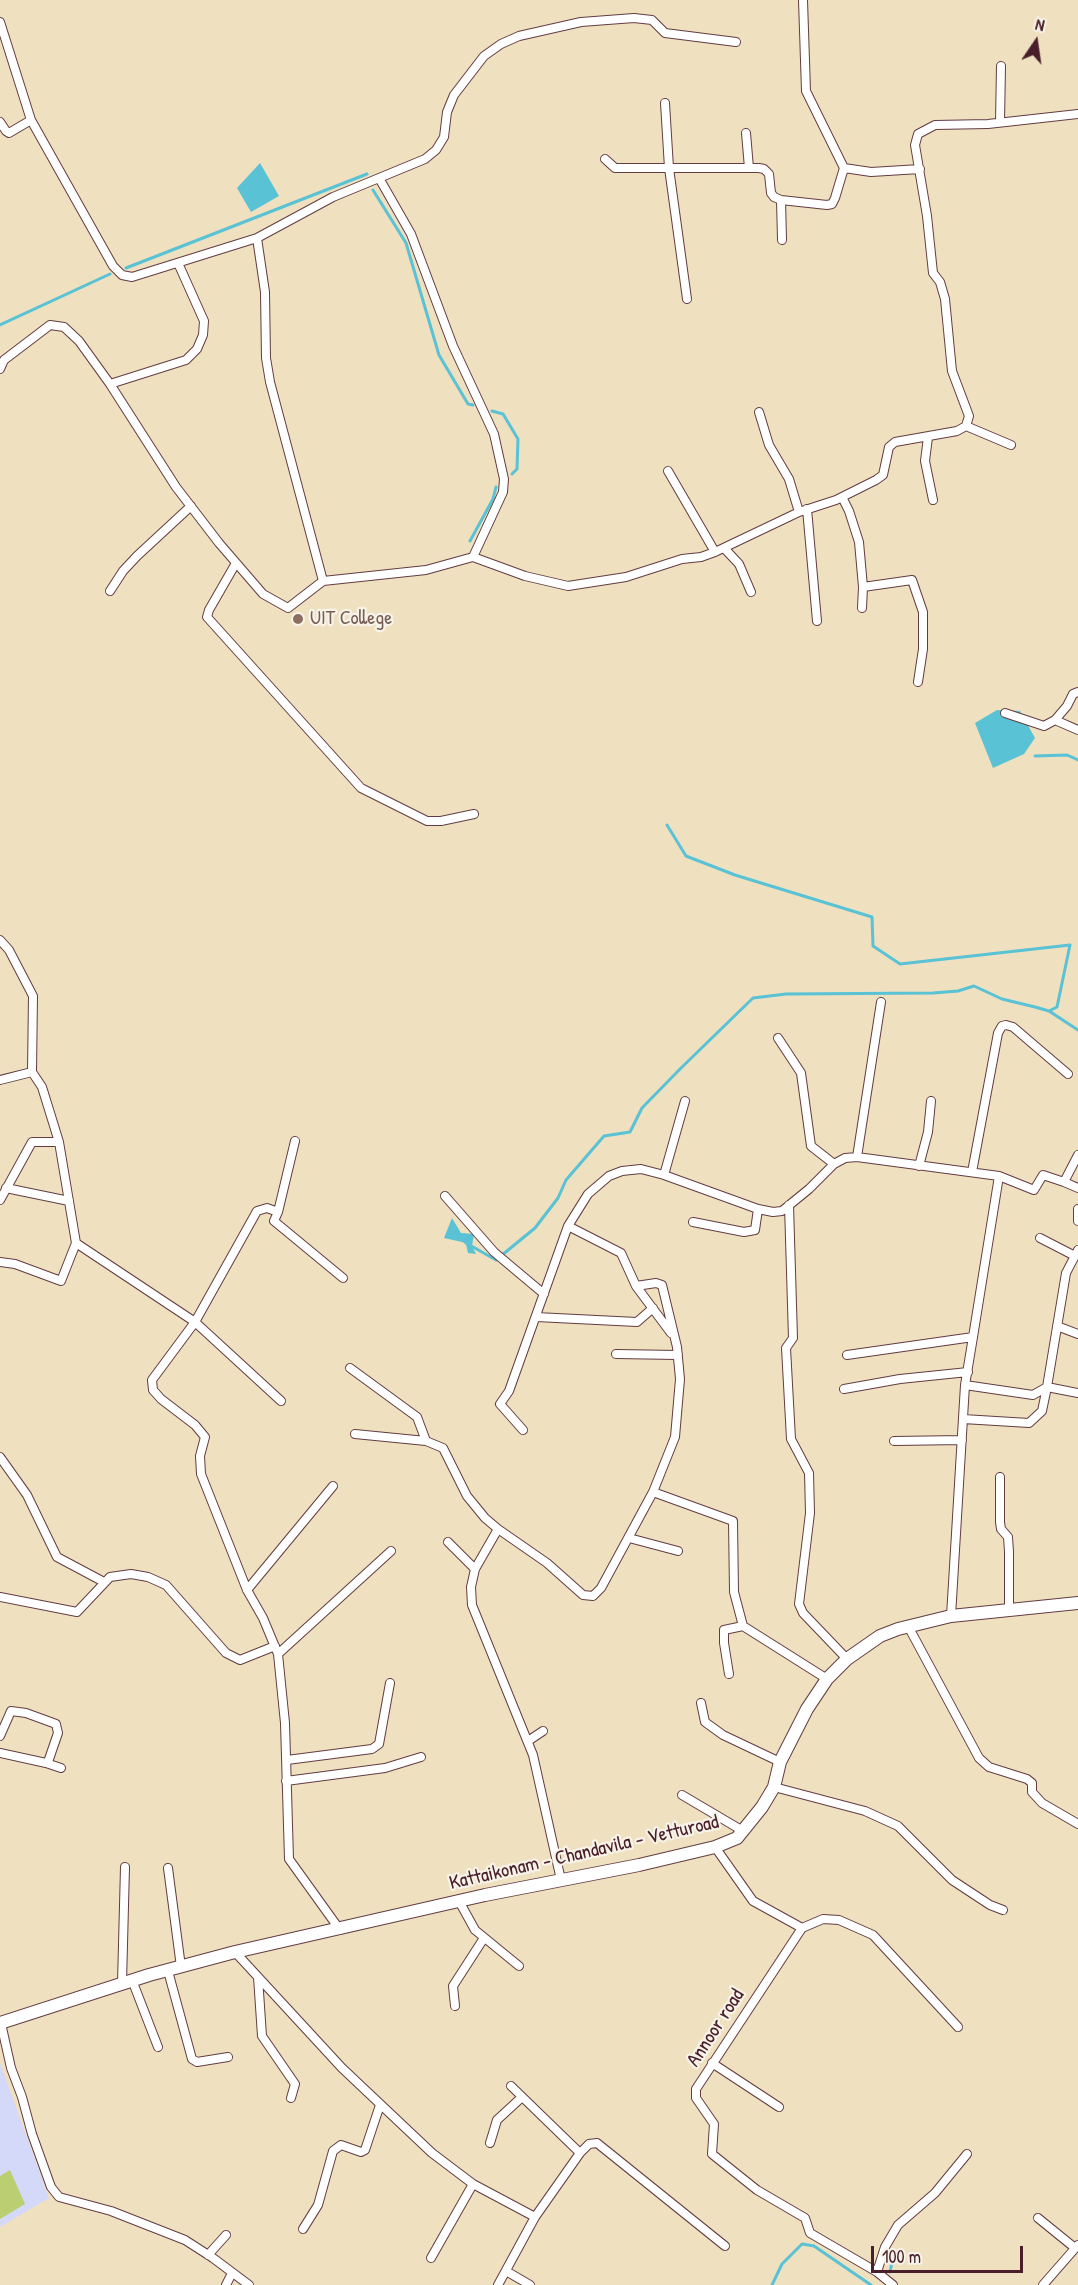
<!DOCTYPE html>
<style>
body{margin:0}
#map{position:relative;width:1078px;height:2285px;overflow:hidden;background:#efe0c0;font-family:"Patrick Hand",sans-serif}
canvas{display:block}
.north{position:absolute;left:1006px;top:12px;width:60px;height:60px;-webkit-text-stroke:4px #f7f3e8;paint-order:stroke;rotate:13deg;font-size:16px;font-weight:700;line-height:24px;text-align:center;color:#4a1f2b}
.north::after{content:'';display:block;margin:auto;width:21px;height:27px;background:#4a1f2b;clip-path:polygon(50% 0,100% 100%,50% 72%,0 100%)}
.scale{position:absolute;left:871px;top:2246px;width:152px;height:27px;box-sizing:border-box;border:3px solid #4a1f2b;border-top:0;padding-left:8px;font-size:18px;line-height:21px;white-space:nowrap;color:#4a1f2b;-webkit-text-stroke:4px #f7f3e8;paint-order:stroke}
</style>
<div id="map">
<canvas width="1078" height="2285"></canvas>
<div class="north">N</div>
<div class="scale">100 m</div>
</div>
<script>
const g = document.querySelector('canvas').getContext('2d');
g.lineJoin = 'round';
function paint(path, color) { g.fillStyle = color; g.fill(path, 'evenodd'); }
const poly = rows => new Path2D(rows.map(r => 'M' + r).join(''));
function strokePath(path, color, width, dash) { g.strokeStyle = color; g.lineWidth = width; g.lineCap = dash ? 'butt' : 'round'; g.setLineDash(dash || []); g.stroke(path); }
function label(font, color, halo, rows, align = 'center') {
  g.font = font + ' "Patrick Hand",sans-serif'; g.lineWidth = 4.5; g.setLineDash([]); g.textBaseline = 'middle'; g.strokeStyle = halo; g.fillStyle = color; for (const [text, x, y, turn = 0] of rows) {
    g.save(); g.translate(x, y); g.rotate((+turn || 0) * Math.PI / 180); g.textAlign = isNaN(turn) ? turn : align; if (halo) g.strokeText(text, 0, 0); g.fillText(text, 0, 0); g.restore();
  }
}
const built = poly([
 [0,2063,49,2198,0,2227]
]);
const green = poly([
 [10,2170,25,2204,0,2219,0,2176]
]);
const water = poly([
 [260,163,279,196,251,212,237,188],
 [997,710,1020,711,1035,738,1024,754,993,768,975,723],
 [452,1218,461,1233,474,1234,472,1246,476,1254,468,1253,466,1244,462,1242,444,1238]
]);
const stream = poly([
 [373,190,406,243,439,355,468,404,473,405],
 [126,268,367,174],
 [0,325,110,274],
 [492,411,503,414,518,439,517,469,512,474],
 [470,541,493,499,496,487],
 [1035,756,1067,755,1078,760],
 [1049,1011,1078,1030],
 [466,1243,496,1260,535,1228,558,1198,566,1180,604,1136,630,1132,642,1108,680,1069,753,998,786,994,933,993,958,991,974,986,1002,999,1035,1007,1049,1011,1057,1007,1070,945,900,964,873,946,872,917,735,875,686,856,667,825],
 [890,2272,894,2253],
 [772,2285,782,2264,802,2244,814,2246,871,2285]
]);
const street = poly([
 [803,0,806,91,844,168],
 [0,22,31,120,113,266,122,275,132,277,257,238,333,197,425,159,436,150,444,137,447,112,454,95,484,56,501,44,519,36,581,22,634,18,652,20,665,33,736,42],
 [665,103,669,168,687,299],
 [0,122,6,131,9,133,31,120],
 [1000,122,1001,66],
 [746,133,749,168],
 [605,159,615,168,759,168,764,169,769,174,771,193,774,197,781,200,827,205,832,204,835,198,844,168,871,172,920,169],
 [379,178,411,234,453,346,494,434,504,479,503,492,473,557],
 [781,200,782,240],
 [257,238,265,292,266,358,270,382,323,581],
 [0,369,4,360,50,325,64,327,79,341,110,384,176,487,219,543,263,594,288,608,323,581,426,570,473,557,525,576,568,586,626,577,682,559,701,557,715,552,799,512,836,500,876,480,883,475,889,447,895,442,957,431,966,426,969,416,952,371,945,299,940,282,933,273,927,216,915,145,918,134,935,125,988,124,1078,114],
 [110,384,186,360,197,349,203,335,204,321,178,263],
 [759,412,769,445,789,479,799,512],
 [966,426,1011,445],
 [928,437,925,461,933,500],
 [668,471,715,552],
 [842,497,849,511,859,542,863,587,912,580,923,612,923,649,918,682],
 [807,509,817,621],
 [724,548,739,564,751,592],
 [236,563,209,610,207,617,361,788,427,821,441,821,474,814],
 [110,591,123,571,137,556,191,506],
 [862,608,863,587],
 [1005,713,1044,726,1055,720,1067,706,1073,694,1078,692],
 [1055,720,1078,730],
 [0,940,9,950,33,996,32,1072,42,1087,59,1142,76,1243,195,1322,152,1380,153,1390,161,1399,195,1425,205,1437,200,1456,201,1474,247,1590,263,1618,278,1654,285,1723,289,1859,340,1930],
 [778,1038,801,1073,811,1146,834,1164],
 [0,1080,32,1072],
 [1078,1155,1064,1182,1078,1188],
 [857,1157,881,1002],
 [919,1166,928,1132,931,1101],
 [972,1172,998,1033,1002,1026,1006,1025,1013,1027,1068,1074],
 [664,1175,685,1101],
 [6,1188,69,1201],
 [445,1196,494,1252,544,1294],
 [0,1200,32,1142,59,1142],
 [789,1205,793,1338,786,1348,791,1439,809,1473,810,1513,799,1604,803,1613,847,1659],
 [1078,1209,1078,1221],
 [278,1212,274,1221,343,1278],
 [693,1222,744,1232,755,1230,758,1209],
 [1040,1238,1075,1256],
 [1078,1250,1066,1273,1047,1387,1078,1393],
 [0,1262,15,1264,61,1281,76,1243],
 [636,1286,671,1333],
 [536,1317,637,1322,653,1308],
 [1057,1326,1078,1334],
 [973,1337,999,1176],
 [616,1354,678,1355],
 [847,1355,973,1337,965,1385,951,1616],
 [350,1368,417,1417,426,1441,443,1448,467,1496,485,1518,498,1529,475,1569,471,1587,472,1605,533,1755,561,1880],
 [965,1385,1033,1395,1047,1387],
 [844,1389,900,1379,968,1372],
 [281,1401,195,1322,257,1211,267,1208,278,1212,295,1141],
 [963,1419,1029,1423,1042,1411,1047,1387],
 [523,1430,500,1404,509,1391,568,1226,588,1194,609,1176,622,1171,641,1169,664,1175,758,1209,773,1212,782,1211,809,1189,834,1164,845,1158,857,1157,999,1176,1034,1190,1043,1175,1064,1182],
 [355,1434,426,1441],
 [894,1441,962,1440],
 [0,1457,27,1495,57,1557,104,1582],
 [1000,1477,1000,1522,1001,1529,1008,1537,1009,1552,1009,1608],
 [653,1492,733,1521,734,1592,743,1626,827,1679],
 [498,1529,547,1563,583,1595,593,1596,601,1588,653,1492,675,1437,680,1379,677,1347,662,1285,656,1283,636,1286,621,1253,568,1226],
 [629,1538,678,1551],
 [448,1542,475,1569],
 [247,1590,333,1486],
 [0,1597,77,1612,110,1577,131,1574,148,1577,166,1585,226,1653,240,1660,275,1646],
 [908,1626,979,1758,989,1767,1027,1779,1032,1783,1032,1792,1042,1803,1078,1824],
 [278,1654,391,1551],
 [729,1674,724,1643,724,1630,743,1626],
 [701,1703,705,1722,723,1735,780,1762],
 [0,1736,11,1711,26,1713,56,1724,58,1733,48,1762,46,1763,0,1753],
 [528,1741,543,1731],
 [287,1760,372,1749,379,1744,390,1683],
 [46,1763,61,1768],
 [286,1781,385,1768,421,1757],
 [774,1787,865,1811,898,1826,952,1880,990,1905,1003,1910],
 [682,1795,743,1831],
 [715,1847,753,1901,802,1928,696,2089,696,2098,714,2124,712,2154,757,2190,805,2218,810,2233,877,2272,893,2285],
 [168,1868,181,1967],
 [459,1901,475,1930,519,1966],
 [802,1928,823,1919,839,1920,873,1935,958,2027],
 [235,1952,342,2068,432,2153,473,2184,535,2217],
 [168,1971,192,2059,197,2062,228,2057],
 [258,1977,262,2036,295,2084,291,2098],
 [132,1980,158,2047],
 [122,1983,125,1867],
 [455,2006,453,1986,484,1938],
 [1,2023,11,2068,22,2097,32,2134,51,2187,59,2197,111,2211,185,2240,213,2258,249,2285],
 [712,2063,779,2107],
 [511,2086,580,2153],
 [490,2143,497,2120,522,2097],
 [1038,2218,1075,2248],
 [303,2229,318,2205,333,2151,341,2145,361,2152,365,2150,380,2105],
 [208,2255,226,2235],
 [431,2258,473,2184],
 [506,2271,530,2285],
 [877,2272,885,2247,898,2225,935,2193,967,2154],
 [226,2285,232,2273],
 [498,2285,535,2217,580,2153,589,2144,597,2143,725,2246],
 [1043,2285,1078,2245]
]);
const primary = poly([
 [0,2023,149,1975,235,1952,485,1895,639,1865,715,1847,737,1838,762,1807,774,1787,780,1762,807,1709,827,1679,847,1659,880,1636,898,1629,951,1616,1078,1603]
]);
const markers = [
 [298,619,6,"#8d6e63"]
];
const educationNames = [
 ["UIT College",310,619]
];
const streetNames = [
 ["Kattaikonam - Chandavila - Vetturoad",584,1853,-13],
 ["Annoor road",716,2028,-57]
];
paint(built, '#d4d8f9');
paint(green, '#bbce71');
paint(water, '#59c2d5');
strokePath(stream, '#59c2d5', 3);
strokePath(street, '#633c41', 10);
strokePath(primary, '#633c41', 14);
strokePath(street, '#fff', 8);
strokePath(primary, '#fff', 12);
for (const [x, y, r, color] of markers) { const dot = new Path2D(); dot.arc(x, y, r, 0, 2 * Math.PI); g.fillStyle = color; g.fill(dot); strokePath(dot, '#f7f3e8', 2); }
label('20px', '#785e54', '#f7f3e8', educationNames, 'left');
label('20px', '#4a1f2b', '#f7f3e8', streetNames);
</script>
